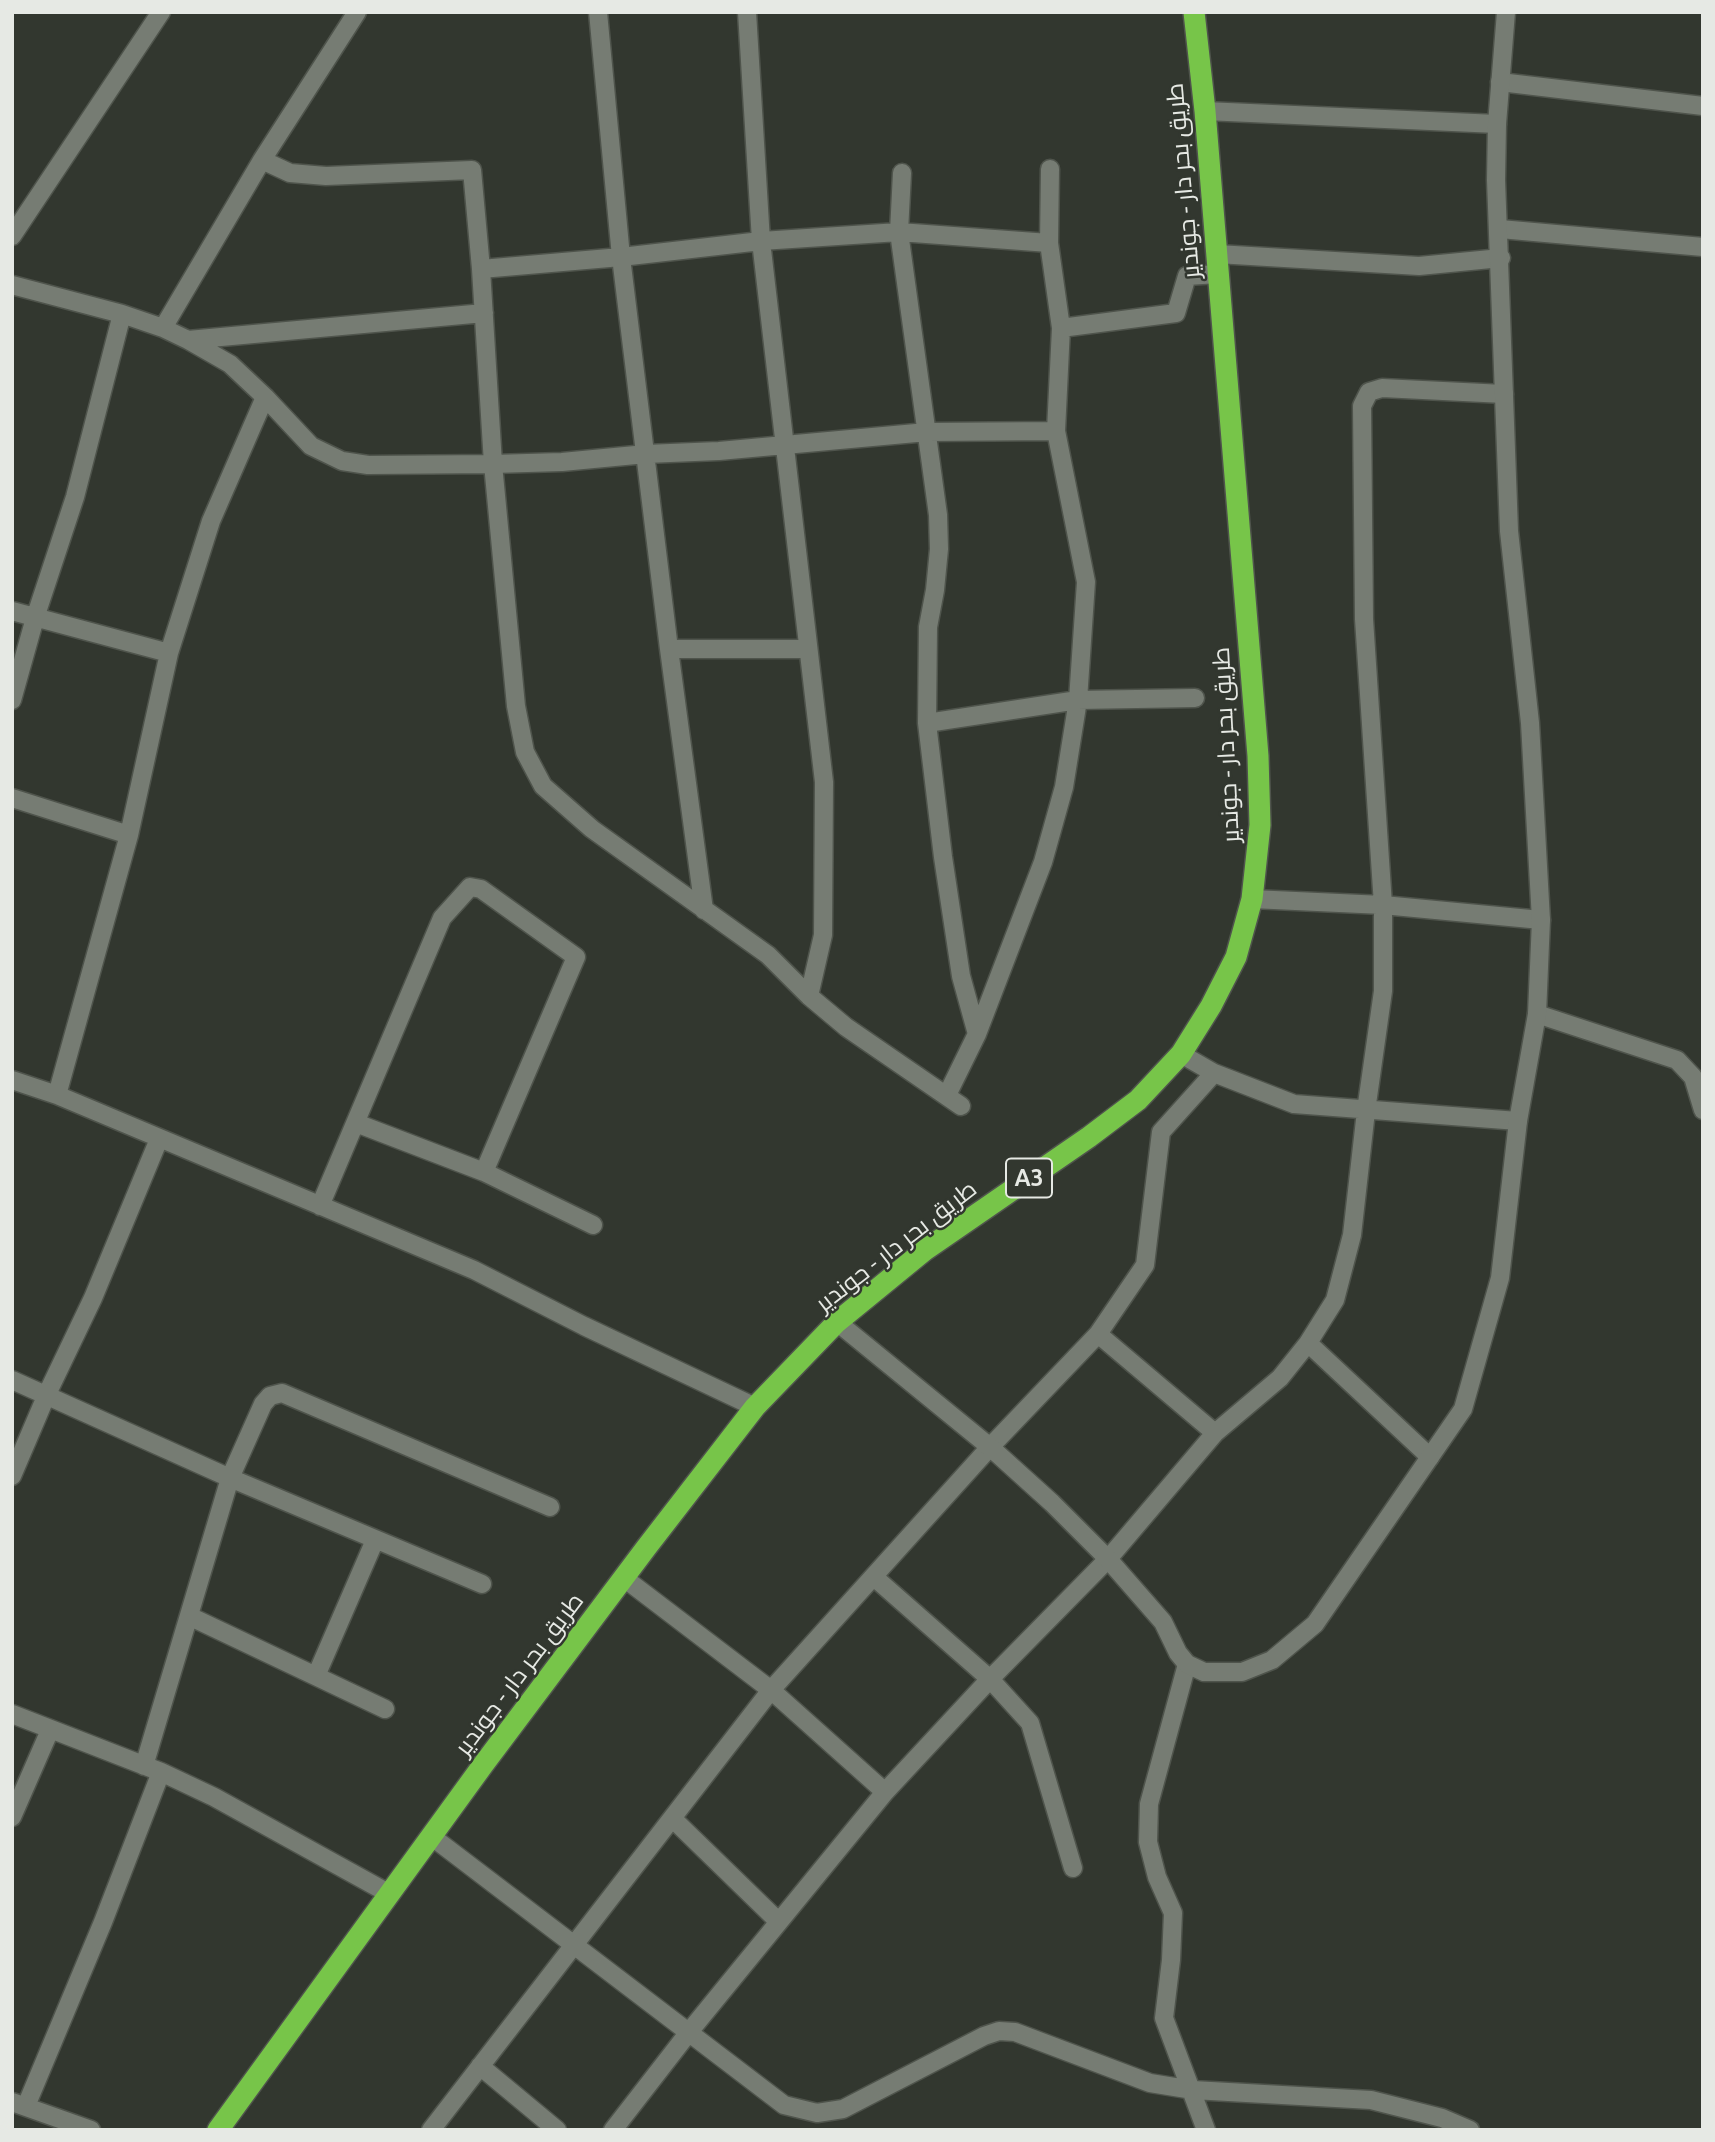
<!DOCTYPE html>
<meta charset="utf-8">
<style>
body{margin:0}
#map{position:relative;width:1715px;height:2142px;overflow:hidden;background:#32372f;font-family:Ubuntu,sans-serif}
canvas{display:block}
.frame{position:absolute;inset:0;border:14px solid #e6e9e4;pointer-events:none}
</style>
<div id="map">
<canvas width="1715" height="2142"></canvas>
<div class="frame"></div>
</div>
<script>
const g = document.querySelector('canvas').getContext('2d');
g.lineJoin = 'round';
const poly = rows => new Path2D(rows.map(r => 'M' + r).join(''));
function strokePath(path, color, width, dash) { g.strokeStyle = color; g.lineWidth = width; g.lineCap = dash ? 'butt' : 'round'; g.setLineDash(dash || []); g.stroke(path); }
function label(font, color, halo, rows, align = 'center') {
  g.font = font + ' Ubuntu,Cairo,sans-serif'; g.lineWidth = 5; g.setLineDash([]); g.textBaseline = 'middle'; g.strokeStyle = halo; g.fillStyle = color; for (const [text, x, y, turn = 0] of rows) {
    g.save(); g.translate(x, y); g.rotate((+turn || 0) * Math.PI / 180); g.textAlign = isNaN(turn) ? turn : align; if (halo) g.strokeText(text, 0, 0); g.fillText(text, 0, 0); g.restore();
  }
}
const street = poly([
 [357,12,262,160,163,328,188,340,230,364,265,397,311,446,342,461,368,465,493,464,562,462,646,454,719,451,927,432,1056,431],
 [598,12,621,257,669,649,704,910],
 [747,12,761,241,824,782,823,935,809,996],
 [1500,82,1703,106],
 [1205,111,1497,124],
 [262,160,290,173,326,176,472,170,481,269,493,464,516,706,525,752,543,786,592,829,768,955,809,996,846,1027,961,1106],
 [902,173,899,232,938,515,939,549,935,590,928,627,927,723,943,857,961,976,977,1034],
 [1500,229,1703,247],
 [12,236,161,12],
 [1217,254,1419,266,1501,258],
 [481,269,621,257,761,241,899,232,1049,243],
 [12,285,122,314,163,328],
 [1061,328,1176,313,1187,276,1218,274],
 [188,340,484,313],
 [12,611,169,653],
 [669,649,807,649],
 [12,700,35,618,75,497,122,314],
 [927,723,1078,700,1195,698],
 [12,798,129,835],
 [1252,899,1383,905,1541,920],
 [1537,1014,1677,1060,1693,1077,1703,1110],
 [1214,1073,1294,1104,1518,1121],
 [12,1080,57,1095,474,1270,584,1326,755,1407],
 [57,1095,129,835,169,653,211,521,265,397],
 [947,1095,977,1034,1043,862,1064,787,1078,700,1086,582,1056,431,1061,328,1049,243,1050,169],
 [356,1123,484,1172,593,1225],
 [320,1206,442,918,470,887,481,889,576,957,484,1172],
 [1098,1334,1215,1433],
 [1308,1343,1335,1300,1352,1235,1366,1111,1383,991,1383,905,1364,619,1362,406,1369,392,1382,388,1504,394],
 [12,1380,230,1478,482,1584],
 [12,1476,47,1394,93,1298,159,1139],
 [874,1577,990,1679,1030,1723,1073,1868],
 [624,1578,771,1690,885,1792],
 [189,1616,385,1709],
 [1187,1664,1149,1804,1148,1842,1157,1877,1173,1913,1171,1960,1164,2018,1206,2130],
 [316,1676,375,1540],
 [12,1714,161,1772,214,1797,388,1893],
 [144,1766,230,1478,263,1404,270,1396,282,1393,550,1507],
 [12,1817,50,1730],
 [672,1818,779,1922],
 [431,1836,784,2105,817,2113,843,2109,984,2036,999,2031,1015,2032,1150,2083,1193,2090,1371,2100,1442,2118,1470,2130],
 [480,2066,557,2130],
 [12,2102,91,2130],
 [26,2106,103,1922,161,1772],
 [431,2130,771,1690,990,1447,1098,1334,1145,1265,1161,1132,1214,1073,1181,1054],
 [613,2130,689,2032,885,1792,990,1679,1108,1559,1215,1433,1280,1378,1308,1343,1430,1457]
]);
const secondary = poly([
 [837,1322,990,1447,1052,1503,1108,1559,1163,1622,1178,1653,1187,1664,1204,1672,1242,1672,1272,1660,1315,1624,1463,1409,1500,1278,1518,1121,1537,1014,1541,920,1530,723,1509,531,1496,180,1497,124,1506,12]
]);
const highway = poly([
 [218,2130,483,1765,646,1548,755,1407,837,1322,925,1250,1089,1137,1138,1100,1181,1054,1211,1006,1236,957,1252,899,1260,825,1258,756,1205,111,1194,12]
]);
const shields = [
 [1029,1178,46]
];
const shieldNames = [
 ["A3",1029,1178]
];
const streetNames = [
 ["طريق بحر دار - جوندير",1183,181,-95],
 ["طريق بحر دار - جوندير",1226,745,-93],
 ["طريق بحر دار - جوندير",896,1246,-38],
 ["طريق بحر دار - جوندير",519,1674,-53]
];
strokePath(street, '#4f544c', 21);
strokePath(secondary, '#4f544c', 21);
strokePath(highway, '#4f544c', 24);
strokePath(street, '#767c73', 18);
strokePath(secondary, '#767c73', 18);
strokePath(highway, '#77c549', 21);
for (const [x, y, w] of shields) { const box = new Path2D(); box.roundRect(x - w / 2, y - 19.5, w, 39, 5); g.fillStyle = '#32372f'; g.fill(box); strokePath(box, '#e6e9e4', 2); }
label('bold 23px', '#e6e9e4', null, shieldNames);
label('24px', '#e6e9e4', '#32372f', streetNames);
</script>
